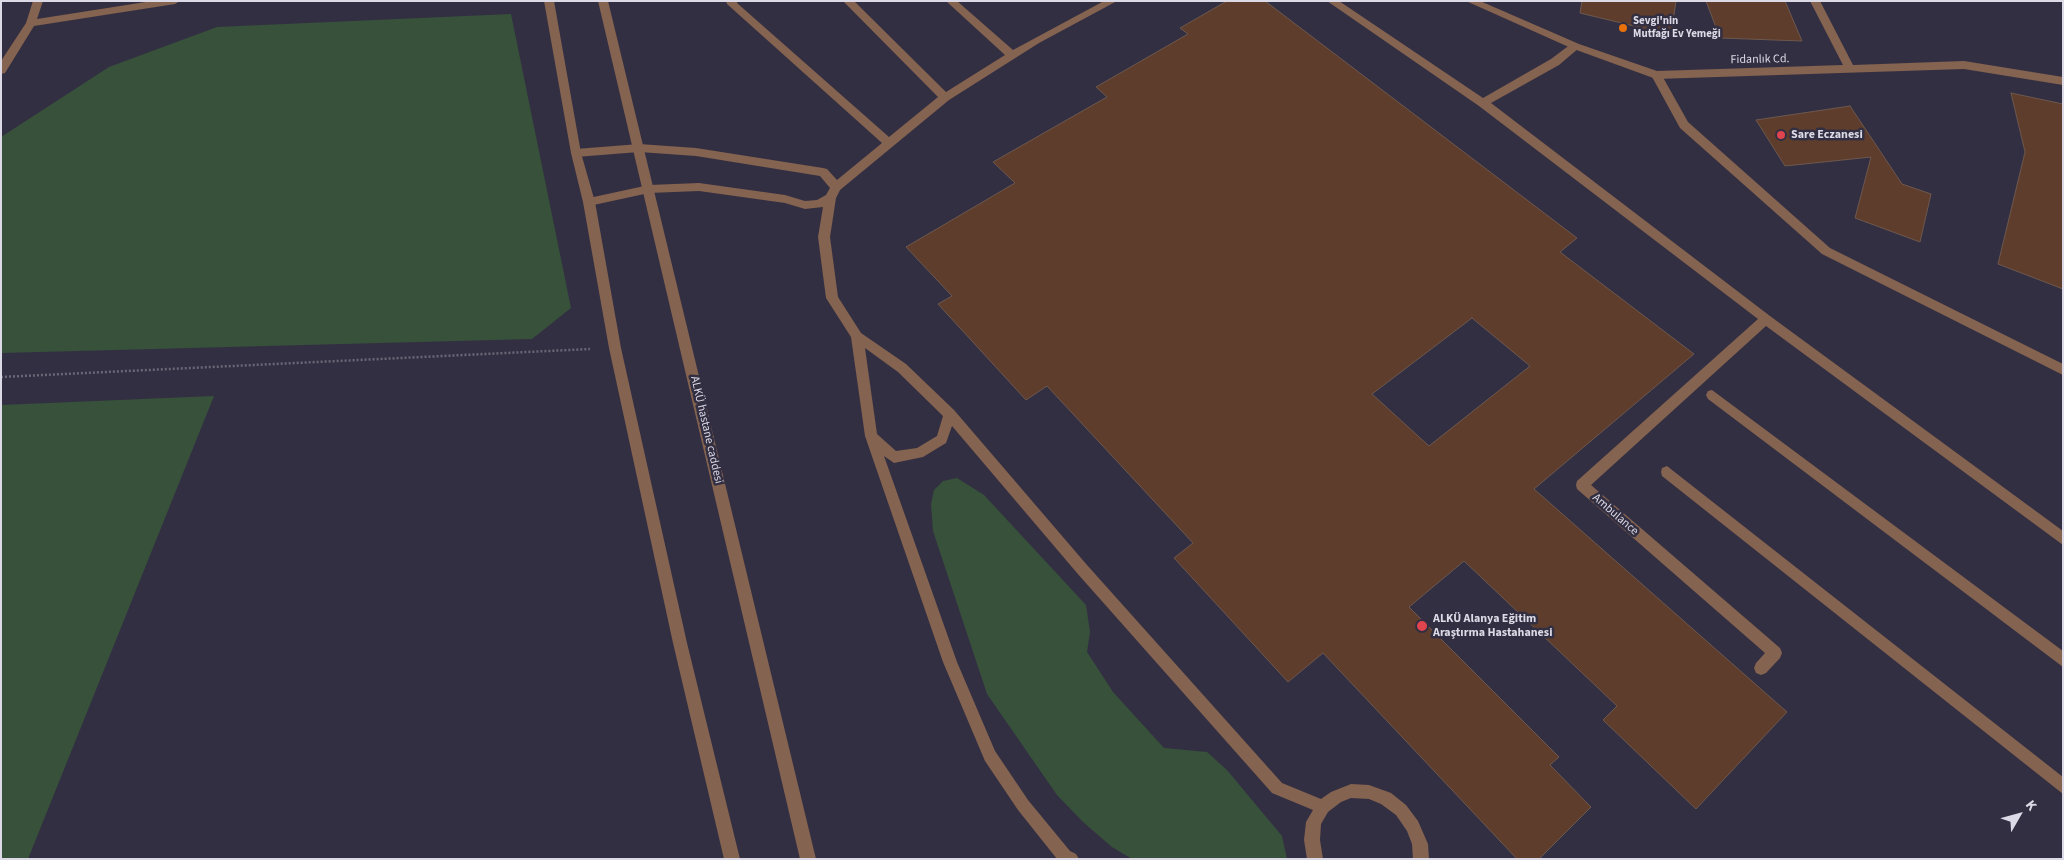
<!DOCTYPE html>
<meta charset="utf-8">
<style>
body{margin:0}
#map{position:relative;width:2064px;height:860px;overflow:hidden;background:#332f42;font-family:"Source Sans 3",sans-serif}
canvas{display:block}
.frame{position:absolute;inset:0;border:2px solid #dcdae6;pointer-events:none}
.north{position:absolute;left:1994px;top:790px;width:50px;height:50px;-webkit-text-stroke:4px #332f42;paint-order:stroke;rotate:52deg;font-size:14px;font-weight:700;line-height:20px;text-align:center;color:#dcdae6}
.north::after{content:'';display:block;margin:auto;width:18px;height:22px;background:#dcdae6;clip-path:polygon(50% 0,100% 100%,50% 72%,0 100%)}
</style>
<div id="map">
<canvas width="2064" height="860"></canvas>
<div class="frame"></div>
<div class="north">K</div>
</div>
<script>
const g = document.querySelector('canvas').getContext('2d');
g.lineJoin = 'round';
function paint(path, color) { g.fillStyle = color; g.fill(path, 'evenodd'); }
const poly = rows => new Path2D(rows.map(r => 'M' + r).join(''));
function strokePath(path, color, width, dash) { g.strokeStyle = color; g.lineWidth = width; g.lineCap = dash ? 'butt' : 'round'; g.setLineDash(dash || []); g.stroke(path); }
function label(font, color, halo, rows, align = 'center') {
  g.font = font + ' "Source Sans 3",sans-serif'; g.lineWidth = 5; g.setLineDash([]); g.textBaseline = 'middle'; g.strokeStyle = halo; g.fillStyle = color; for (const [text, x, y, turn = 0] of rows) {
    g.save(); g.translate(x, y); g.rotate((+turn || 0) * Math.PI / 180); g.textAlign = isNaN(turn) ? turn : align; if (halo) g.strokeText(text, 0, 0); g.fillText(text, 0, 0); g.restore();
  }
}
const green = poly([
 [511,14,571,308,532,339,1,353,1,137,109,67,217,27],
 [214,396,28,859,1,859,1,405],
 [957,478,984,495,1086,605,1090,632,1087,652,1113,692,1164,748,1207,752,1227,770,1282,836,1287,859,1132,859,1112,847,1083,822,1057,795,987,694,933,531,931,504,934,490,943,481]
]);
const building = poly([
 [1227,1,1265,1,1577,238,1560,252,1694,354,1534,489,1787,712,1696,809,1603,720,1617,706,1464,561,1409,607,1559,757,1550,765,1591,807,1539,859,1517,859,1323,653,1288,682,1174,558,1193,543,1047,386,1026,400,938,304,952,296,906,247,1015,183,993,162,1107,97,1096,87,1188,34,1180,28,1227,1],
 [1472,318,1530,366,1429,446,1372,394,1472,318],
 [1582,1,1676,1,1671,35,1580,13,1582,1],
 [1706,1,1785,1,1802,41,1720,38,1706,1],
 [2011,93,2063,104,2063,289,1998,264,2025,152,2011,93],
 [1850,106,1902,184,1931,194,1920,242,1855,218,1871,157,1785,166,1756,120,1850,106]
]);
const path = poly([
 [1,377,590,349]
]);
const service = poly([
 [726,1,738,1,737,3,889,137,938,97,843,1,854,1,946,92,1005,55,946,1,957,1,1013,50,1104,1,1117,1,1039,43,949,100,840,190,836,198,830,237,838,297,861,333,906,364,954,410,1087,565,1282,783,1321,799,1331,792,1351,784,1369,785,1391,793,1406,805,1418,821,1428,844,1429,859,1413,859,1412,844,1407,831,1396,815,1381,804,1369,799,1351,798,1341,802,1328,812,1321,824,1320,840,1323,859,1307,859,1304,840,1306,822,1313,810,1272,793,1077,573,952,426,946,443,923,457,894,463,884,456,957,662,995,751,1028,800,1070,851,1076,854,1079,859,1057,859,1018,810,985,761,943,662,865,436,851,337,826,298,818,237,823,207,805,209,785,203,699,191,649,193,589,206,583,202,589,198,649,185,699,183,785,195,805,201,817,200,826,195,830,188,820,176,696,156,639,152,576,157,571,153,576,149,639,144,696,148,823,168,827,169,837,180,882,143,727,4,726,1],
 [865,348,898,372,943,416,937,436,917,448,896,451,877,434,865,348],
 [1327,1,1339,1,1483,98,1551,59,1571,44,1579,44,1579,48,1559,65,1491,103,1770,316,2063,531,2063,545,1766,326,1591,485,1780,648,1782,653,1780,658,1766,673,1761,675,1756,673,1754,668,1756,663,1765,653,1577,489,1576,485,1577,481,1758,319,1479,106,1327,1],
 [1712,390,2063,651,2063,667,1708,399,1706,395,1708,391,1712,390],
 [1667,466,2063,777,2063,794,1662,476,1661,472,1662,468,1667,466]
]);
const minor = poly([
 [33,1,43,1,37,19,152,1,180,1,175,4,34,26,5,73,1,74,1,61,26,23,33,1],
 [544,1,554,1,581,153,595,202,621,348,687,643,740,859,724,859,673,643,609,348,583,202,571,153,544,1],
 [598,1,608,1,816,859,800,859,598,1],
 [1466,1,1480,1,1579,44,1657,71,1843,65,1810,1,1820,1,1853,65,1964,61,2063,77,2063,85,1964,69,1656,79,1571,48,1466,1]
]);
const tertiary = poly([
 [1656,71,1660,72,1688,122,1830,248,2063,364,2063,375,1822,254,1680,128,1651,75,1656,71]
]);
const markers = [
 [1623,28,5,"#e8710a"],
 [1781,135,5,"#e0444e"],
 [1422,626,6,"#e0444e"]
];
const farPoinames = [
 ["Sevgi'nin",1633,22],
 ["Mutfağı Ev Yemeği",1633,35]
];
const streetNames = [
 ["Fidanlık Cd.",1760,60,-1],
 ["ALKÜ hastane caddesi",706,430,77],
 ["Ambulance",1615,515,41]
];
const poiNames = [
 ["Sare Eczanesi",1791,135],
 ["ALKÜ Alanya Eğitim",1433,619],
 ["Araştırma Hastahanesi",1433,633]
];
paint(green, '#37513b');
paint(building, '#5f3d2c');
strokePath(building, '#6d584e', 1);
strokePath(path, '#6a6777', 2.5, [2, 2]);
paint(service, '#846350');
paint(minor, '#846350');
paint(tertiary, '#846350');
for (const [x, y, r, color] of markers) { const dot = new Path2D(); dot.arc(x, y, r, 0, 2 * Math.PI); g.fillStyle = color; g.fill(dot); strokePath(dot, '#332f42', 2); }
label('bold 11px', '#dcdae6', '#332f42', farPoinames, 'left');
label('12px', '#dcdae6', '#332f42', streetNames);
label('bold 12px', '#dcdae6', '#332f42', poiNames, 'left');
</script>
